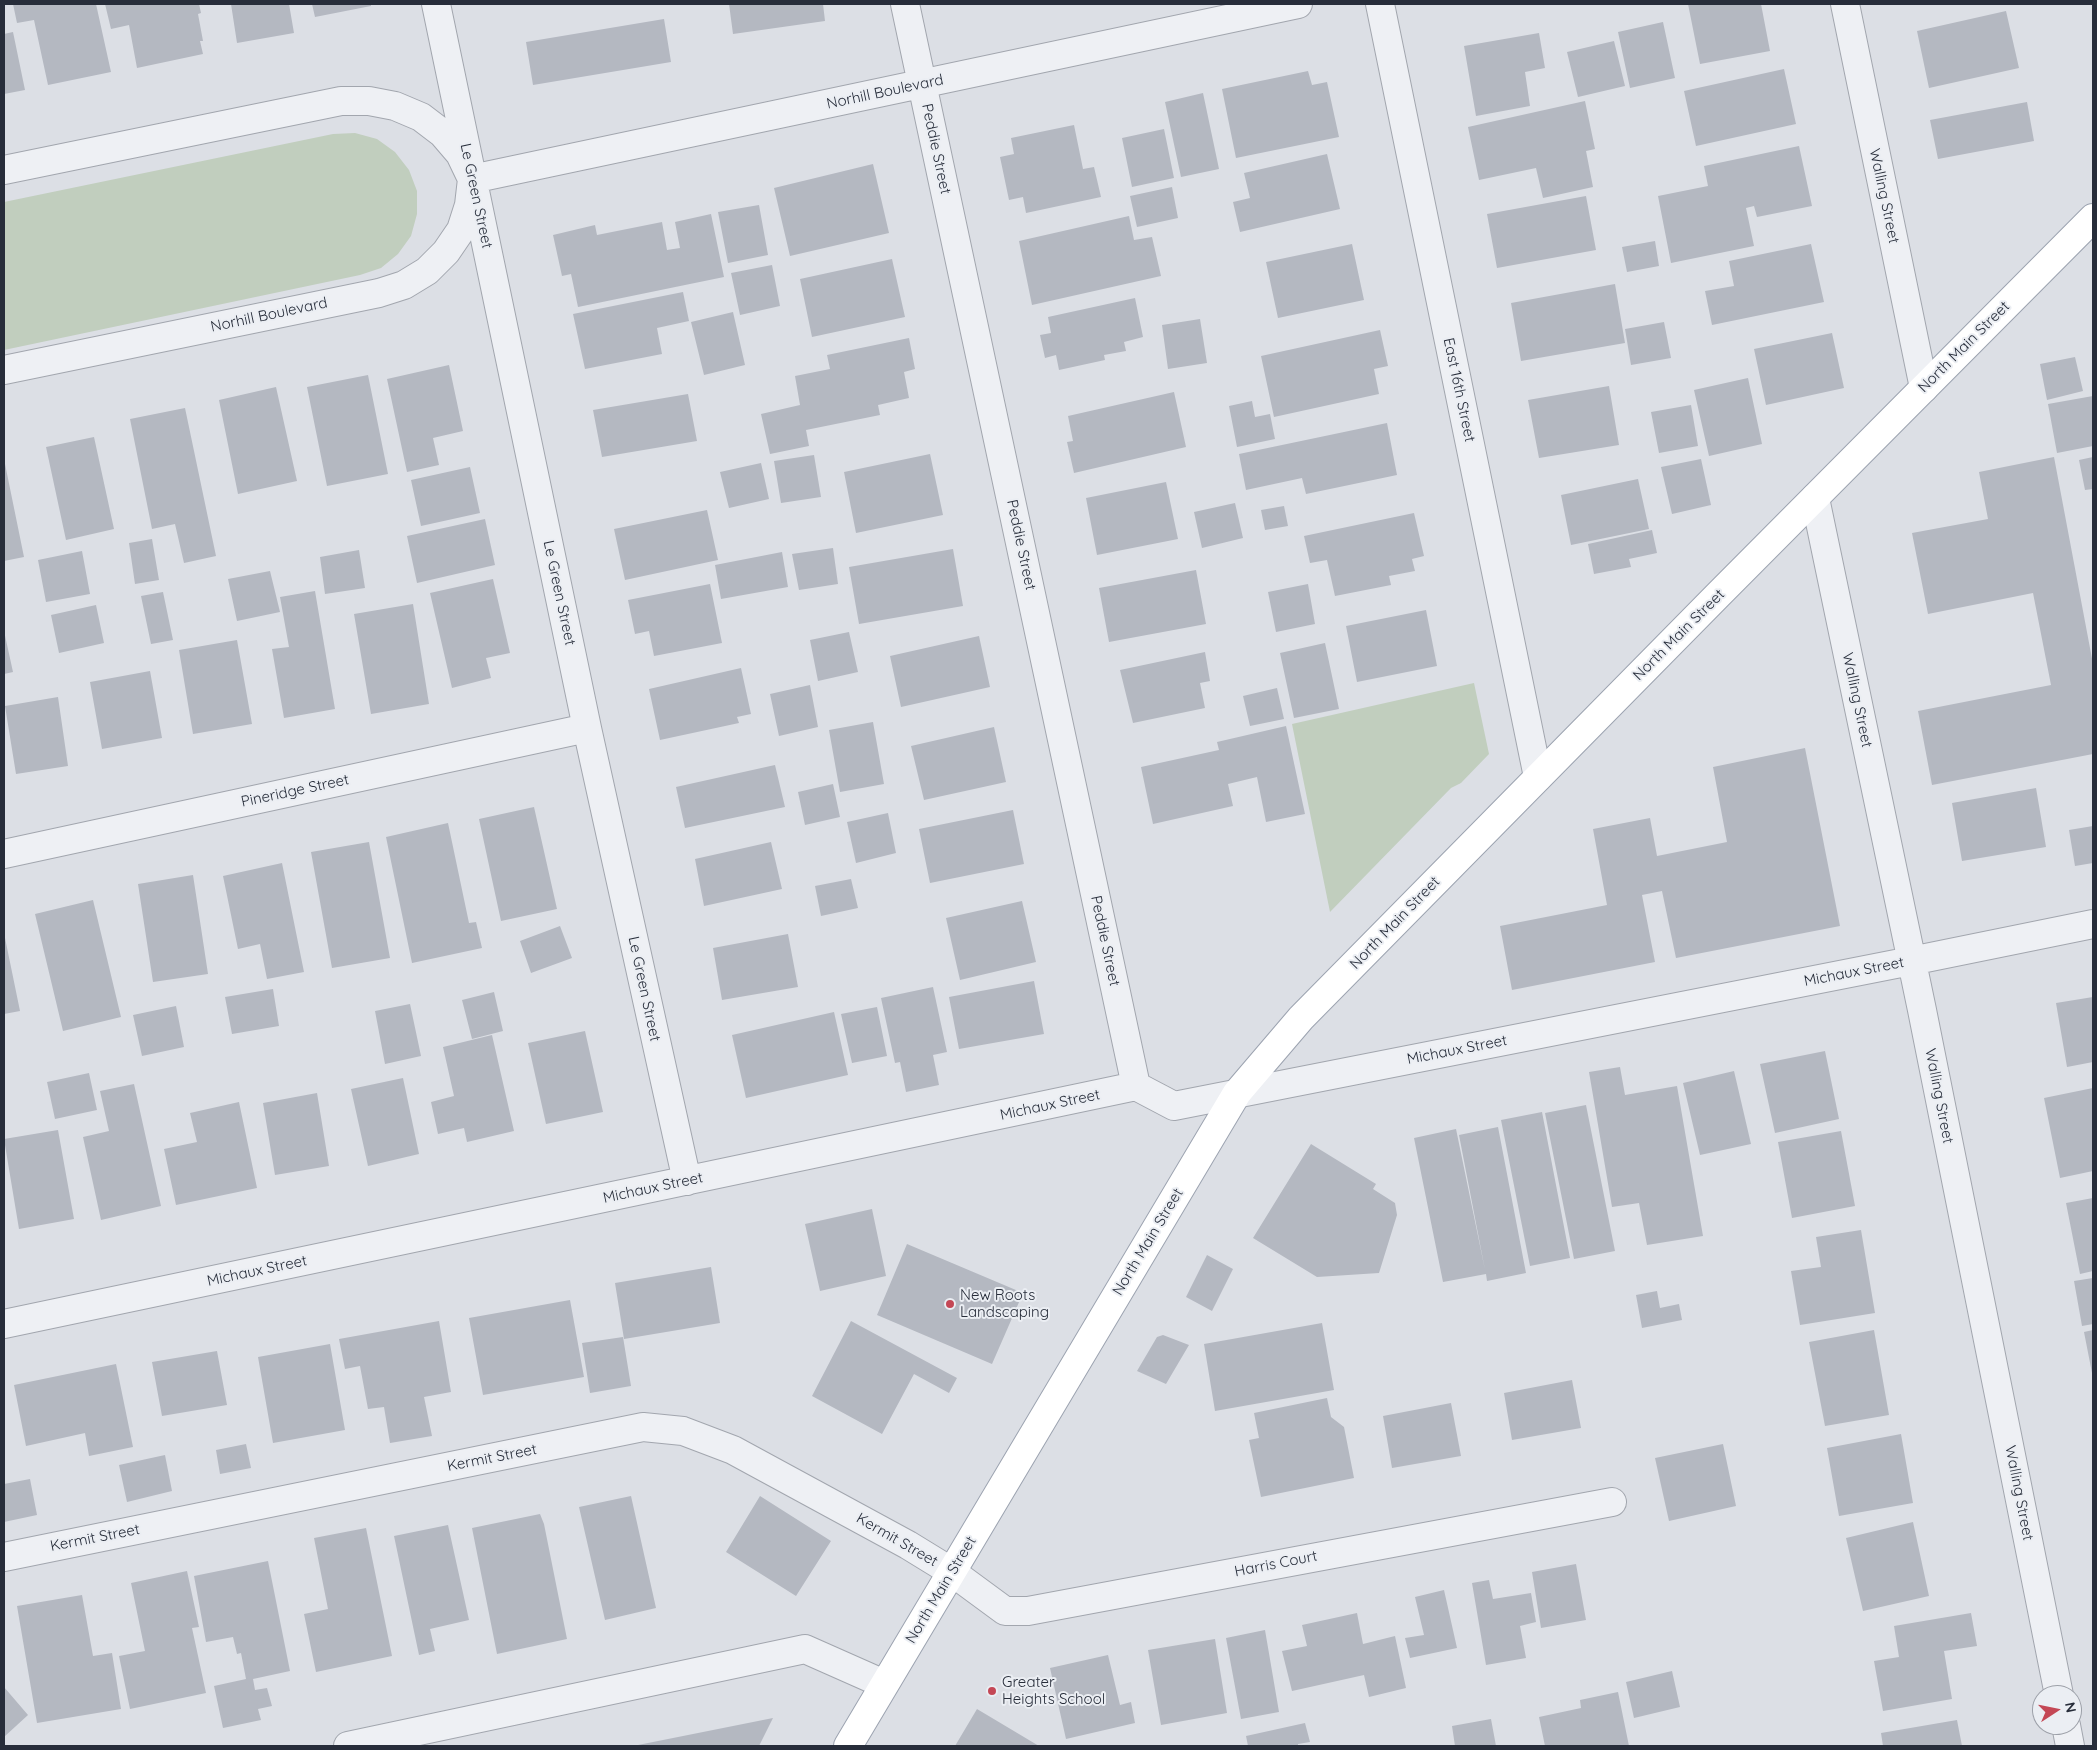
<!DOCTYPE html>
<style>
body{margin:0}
#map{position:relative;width:2097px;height:1750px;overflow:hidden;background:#dcdfe5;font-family:Quicksand,sans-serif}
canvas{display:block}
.frame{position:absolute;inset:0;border:5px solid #272d3a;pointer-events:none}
.north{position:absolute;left:2032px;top:1685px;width:50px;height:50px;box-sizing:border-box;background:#ebeef3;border:1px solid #9da1a9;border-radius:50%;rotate:79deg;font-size:14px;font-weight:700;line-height:20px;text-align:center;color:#272d3a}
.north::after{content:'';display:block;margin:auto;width:18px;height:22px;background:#c44755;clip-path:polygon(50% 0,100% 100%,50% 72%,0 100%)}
</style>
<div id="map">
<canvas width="2097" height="1750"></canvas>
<div class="frame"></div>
<div class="north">N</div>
</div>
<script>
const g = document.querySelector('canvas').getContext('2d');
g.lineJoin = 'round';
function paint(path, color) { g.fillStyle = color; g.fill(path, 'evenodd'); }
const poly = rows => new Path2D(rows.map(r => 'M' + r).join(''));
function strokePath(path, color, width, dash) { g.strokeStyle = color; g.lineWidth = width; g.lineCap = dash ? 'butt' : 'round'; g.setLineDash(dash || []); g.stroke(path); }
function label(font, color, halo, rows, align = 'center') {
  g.font = font + ' Quicksand,sans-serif'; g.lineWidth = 4; g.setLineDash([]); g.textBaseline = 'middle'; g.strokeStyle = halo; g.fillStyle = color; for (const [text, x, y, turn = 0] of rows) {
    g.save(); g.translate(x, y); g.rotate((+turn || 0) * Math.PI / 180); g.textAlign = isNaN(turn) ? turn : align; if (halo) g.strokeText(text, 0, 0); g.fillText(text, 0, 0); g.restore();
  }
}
const green = poly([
 [355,133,377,139,395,152,409,170,417,191,417,214,411,236,398,254,381,268,360,275,4,350,4,202,333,134],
 [1474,683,1489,754,1461,783,1451,788,1330,912,1292,724]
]);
const building = poly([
 [13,4,96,4,111,72,48,85,34,20,17,23],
 [105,4,199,4,201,13,198,14,203,41,200,41,203,54,137,68,129,25,111,29],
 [231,4,289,4,294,33,237,43],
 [312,4,371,4,371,6,315,17],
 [729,4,823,4,825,21,733,34],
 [1688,4,1761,4,1770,51,1700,64],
 [2006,11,2019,68,1929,88,1917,31],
 [664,19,671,62,533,85,526,42],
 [1663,22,1675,78,1630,88,1618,32],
 [13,32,25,90,4,94,4,34],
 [1539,33,1545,68,1525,72,1530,106,1476,116,1464,46],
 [1614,41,1625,86,1578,97,1567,52],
 [1784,69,1796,124,1696,146,1684,91],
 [1308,71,1312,85,1327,82,1339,137,1236,158,1222,89],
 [1203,93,1219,169,1181,177,1165,102],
 [1585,101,1595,149,1586,151,1593,187,1543,198,1536,168,1479,180,1468,127],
 [2027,102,2034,141,1938,159,1930,120],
 [1074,125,1083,169,1094,167,1101,197,1026,213,1023,197,1009,200,1000,157,1014,154,1011,138],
 [1164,129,1174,178,1132,187,1122,138],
 [1799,146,1812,206,1757,217,1754,206,1746,208,1754,246,1671,263,1658,196,1708,186,1704,166],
 [1327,154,1340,209,1240,232,1233,202,1250,198,1244,173],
 [873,164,889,233,790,256,774,188],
 [1172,187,1178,218,1137,227,1130,196],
 [1586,196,1596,250,1497,268,1487,214],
 [759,205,768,255,728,263,718,212],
 [711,214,724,277,578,307,571,274,562,276,553,235,595,225,597,235,662,222,667,250,680,248,675,222],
 [1129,216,1134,240,1152,237,1161,276,1032,305,1019,241],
 [1655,241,1659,266,1627,272,1622,247],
 [1352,244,1364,300,1278,318,1266,262],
 [1811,244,1824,302,1712,325,1705,291,1734,286,1729,261],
 [892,259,905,317,812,337,800,279],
 [772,265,780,306,740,315,731,273],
 [1615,284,1625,343,1521,361,1511,303],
 [683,292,689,321,657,328,662,354,585,369,573,314],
 [1135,298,1143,337,1124,342,1126,351,1104,355,1105,360,1059,370,1056,355,1045,358,1040,335,1051,333,1048,317],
 [733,312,745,365,704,375,691,322],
 [1200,319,1207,363,1168,369,1162,325],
 [1664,322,1671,358,1631,365,1625,329],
 [1380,330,1388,366,1374,369,1379,394,1274,417,1261,356],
 [1832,333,1844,388,1766,405,1754,349],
 [909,338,915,369,904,372,909,398,878,405,880,415,806,430,809,446,770,454,761,414,800,405,795,376,830,369,827,355],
 [2075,357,2083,391,2047,400,2040,364],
 [449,365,463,431,433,438,439,465,407,472,387,379],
 [368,375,388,474,327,486,307,387],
 [1748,378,1762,444,1709,456,1694,390],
 [1609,386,1619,445,1539,458,1528,400],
 [276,387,297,481,238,494,219,400],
 [1174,392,1186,447,1074,473,1067,442,1073,441,1068,416],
 [688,394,697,441,602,457,593,410],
 [2093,396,2093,446,2057,453,2048,404],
 [1252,401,1255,417,1270,414,1275,439,1237,447,1229,406],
 [1691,405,1698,446,1659,453,1651,412],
 [185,408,216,556,184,563,175,524,152,529,130,419],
 [1387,423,1397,475,1306,494,1302,478,1246,490,1239,454],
 [94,437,114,529,66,540,46,447],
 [930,454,943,515,856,533,844,472],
 [814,455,821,497,781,503,774,461],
 [2054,457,2093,664,2093,754,1932,785,1918,711,2051,685,2033,593,1928,614,1912,533,1988,519,1979,472],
 [2093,457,2093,489,2085,490,2079,460],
 [4,459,24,557,4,561],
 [1701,459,1711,505,1672,514,1661,467],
 [761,463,769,499,729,508,720,472],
 [470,467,480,513,421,526,411,480],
 [1638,479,1649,529,1571,545,1561,495],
 [1166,482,1178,539,1097,555,1086,498],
 [1235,503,1243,538,1202,548,1194,512],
 [1284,506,1288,526,1265,530,1261,510],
 [707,510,718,560,625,580,614,529],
 [1414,513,1424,556,1412,559,1415,571,1389,576,1391,585,1335,596,1327,560,1310,563,1304,536],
 [485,519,495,565,417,583,407,536],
 [1652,530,1657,553,1629,559,1631,567,1594,574,1588,544],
 [152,539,159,580,135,584,129,543],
 [833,548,838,584,799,590,792,554],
 [953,549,963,606,859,624,849,567],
 [359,550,365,588,325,594,320,557],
 [82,551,90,594,46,602,38,560],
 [782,552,788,587,721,599,715,565],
 [1196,570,1206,624,1109,642,1099,588],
 [270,571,280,612,237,621,228,579],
 [493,579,510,653,486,658,491,678,452,688,430,593],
 [710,584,722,643,654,656,649,631,635,634,628,600],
 [1308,584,1315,624,1276,632,1268,592],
 [315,591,335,709,284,718,272,649,289,647,280,597],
 [163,592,173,640,151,644,141,596],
 [413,604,429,704,371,714,354,614],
 [96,605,104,643,59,653,51,615],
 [1426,610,1437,666,1357,682,1346,626],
 [4,631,13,672,4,674],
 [849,632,858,672,818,681,810,640],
 [979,636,990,687,901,707,890,656],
 [237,640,252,724,193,734,179,650],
 [1325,643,1339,709,1294,718,1280,653],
 [1205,652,1210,681,1200,683,1205,708,1133,723,1120,670],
 [741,668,751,714,737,717,739,723,660,740,649,689],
 [150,671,162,738,102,749,90,682],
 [810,685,818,727,779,736,770,694],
 [1277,688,1284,719,1250,726,1243,696],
 [58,697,68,766,16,774,5,706],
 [873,722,884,784,840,792,829,730],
 [1286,726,1305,814,1266,822,1257,777,1228,784,1233,806,1153,824,1141,767,1219,750,1217,742],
 [994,727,1006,782,924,800,911,746],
 [1805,748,1840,926,1676,958,1662,891,1642,895,1655,962,1512,990,1500,926,1607,905,1593,829,1650,818,1657,856,1727,842,1713,767],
 [775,765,785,807,685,828,676,787],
 [833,784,840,817,805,825,798,792],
 [2036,788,2046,847,1962,861,1952,803],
 [534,807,557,909,501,921,479,819],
 [1013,810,1024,864,930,883,919,829],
 [888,813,896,853,856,863,847,822],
 [448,823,469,923,476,922,482,948,412,963,386,837],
 [2093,826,2093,863,2075,866,2069,830],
 [369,842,390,958,332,968,311,852],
 [771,842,782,889,704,906,695,859],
 [282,863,304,972,267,979,260,944,238,949,223,876],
 [193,875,208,974,153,982,138,884],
 [851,879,858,908,821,916,815,886],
 [93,900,121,1017,63,1031,35,914],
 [1022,901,1036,962,960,980,946,918],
 [560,926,572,958,531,973,520,941],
 [4,933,20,1011,4,1014],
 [788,934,798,987,722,1000,713,948],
 [1034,981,1044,1034,959,1049,949,997],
 [933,987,947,1052,933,1055,939,1085,906,1092,900,1062,895,1063,881,998],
 [273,989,279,1026,232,1034,225,997],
 [494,992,503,1031,472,1039,462,1000],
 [2093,997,2093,1062,2067,1067,2056,1003],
 [410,1004,421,1056,385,1064,375,1011],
 [176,1006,184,1047,142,1056,133,1015],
 [877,1007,887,1056,852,1063,841,1014],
 [834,1012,848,1075,746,1098,732,1035],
 [585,1031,603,1112,546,1124,528,1043],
 [492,1035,514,1131,467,1142,464,1128,438,1134,431,1102,454,1096,443,1047],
 [1825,1051,1839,1119,1775,1133,1760,1064],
 [1620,1067,1625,1095,1677,1086,1703,1236,1647,1245,1639,1203,1612,1207,1589,1072],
 [1734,1071,1751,1144,1700,1155,1683,1083],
 [89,1073,97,1110,55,1119,47,1082],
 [403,1078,419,1154,368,1166,351,1089],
 [134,1084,161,1206,101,1220,83,1137,109,1131,100,1091],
 [2093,1088,2093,1171,2060,1178,2044,1098],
 [317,1093,329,1166,275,1175,263,1103],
 [239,1102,257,1188,176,1205,164,1149,197,1142,190,1113],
 [1586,1105,1615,1251,1574,1259,1545,1113],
 [1542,1112,1570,1258,1530,1266,1501,1120],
 [1498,1127,1526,1273,1487,1281,1486,1274,1443,1282,1414,1138,1456,1129,1485,1270,1459,1135],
 [58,1130,74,1219,19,1229,4,1139],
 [1841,1131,1855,1206,1792,1218,1778,1142],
 [1311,1144,1376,1184,1373,1189,1395,1203,1397,1215,1379,1273,1317,1277,1253,1238],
 [2093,1198,2093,1271,2080,1274,2066,1203],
 [872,1209,886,1276,820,1291,805,1224],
 [1861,1230,1875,1313,1800,1325,1791,1271,1821,1267,1816,1237],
 [907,1244,1023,1293,992,1364,877,1315],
 [1207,1255,1233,1269,1212,1311,1186,1297],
 [711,1267,720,1323,624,1339,615,1283],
 [2093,1278,2093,1324,2082,1326,2074,1281],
 [1657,1291,1660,1308,1679,1304,1682,1320,1642,1328,1636,1295],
 [570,1300,584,1377,483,1395,469,1318],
 [439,1321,451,1392,424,1397,432,1436,390,1443,384,1407,368,1409,360,1366,345,1369,339,1339],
 [851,1321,957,1378,949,1393,914,1374,882,1434,812,1396],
 [1322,1323,1334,1390,1215,1411,1204,1344],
 [1874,1330,1889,1415,1825,1426,1809,1342],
 [2093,1330,2093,1373,2092,1373,2084,1332],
 [1163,1335,1189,1345,1166,1384,1137,1371,1157,1337],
 [623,1337,631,1386,590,1393,582,1343],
 [330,1344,345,1430,273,1443,258,1357],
 [217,1351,227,1405,162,1416,152,1362],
 [116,1364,133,1447,89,1456,85,1433,26,1446,14,1385],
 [1572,1380,1581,1428,1512,1440,1504,1393],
 [1327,1398,1331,1417,1344,1427,1354,1478,1261,1497,1249,1440,1259,1438,1254,1413],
 [1451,1403,1461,1456,1392,1468,1383,1416],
 [1901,1434,1913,1503,1839,1516,1827,1448],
 [246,1444,251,1468,220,1474,216,1450],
 [1723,1444,1736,1506,1669,1521,1655,1458],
 [165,1455,172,1491,127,1502,119,1465],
 [30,1479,37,1515,4,1522,4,1484],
 [631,1496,656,1608,605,1620,579,1507],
 [760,1496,831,1541,796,1596,726,1552],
 [540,1514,544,1524,567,1639,497,1654,472,1528],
 [1913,1522,1929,1596,1863,1611,1846,1538],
 [448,1525,469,1620,430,1629,435,1651,419,1655,394,1536],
 [366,1528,392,1656,316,1672,304,1614,328,1609,314,1538],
 [268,1561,290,1671,253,1679,255,1690,267,1688,272,1706,258,1709,261,1720,223,1728,214,1686,246,1679,241,1653,237,1654,233,1637,206,1642,194,1576],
 [1576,1564,1586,1620,1541,1628,1532,1572],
 [187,1571,199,1627,192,1628,206,1693,130,1709,119,1656,145,1651,131,1583],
 [1489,1580,1493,1599,1531,1593,1536,1622,1520,1626,1526,1658,1486,1665,1472,1583],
 [1444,1590,1457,1648,1410,1658,1405,1638,1424,1635,1415,1597],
 [82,1595,93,1656,112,1653,121,1709,37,1723,17,1606],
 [1357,1613,1363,1644,1395,1636,1406,1688,1369,1697,1364,1675,1292,1691,1282,1651,1307,1646,1302,1625],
 [1971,1613,1977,1646,1944,1651,1952,1699,1883,1711,1874,1661,1899,1657,1894,1626],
 [1265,1630,1279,1712,1241,1719,1226,1638],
 [1215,1639,1227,1713,1161,1725,1148,1650],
 [1108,1655,1120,1705,1131,1702,1135,1723,1066,1739,1050,1668],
 [1672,1671,1680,1707,1634,1718,1626,1682],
 [4,1687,28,1715,4,1737],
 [1618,1692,1629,1746,1545,1746,1539,1717,1581,1708,1580,1700],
 [977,1709,1039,1746,955,1746],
 [773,1718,759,1746,638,1746,638,1745],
 [1491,1719,1496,1746,1455,1746,1452,1726],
 [1957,1720,1962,1746,1883,1746,1881,1733],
 [1305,1723,1310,1742,1298,1744,1298,1746,1248,1746,1246,1736]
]);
const minor = poly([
 [436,4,587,728,687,1181],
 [905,4,1136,1086],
 [1380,4,1538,777],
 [1845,4,1924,388],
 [4,170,341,101,369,101,395,106,421,117,442,133,460,154,472,179,469,205,461,230,446,252,427,271,404,285,379,293,4,370],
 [472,179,1298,4],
 [1815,498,1922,1010,2059,1695],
 [4,854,587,728],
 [4,1324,1136,1086,1174,1106,1911,961,2093,924],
 [4,1557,643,1427,683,1431,733,1450,908,1545,952,1572,1005,1611,1028,1611,1612,1502],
 [2066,1725,2070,1746],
 [348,1746,805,1649,884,1684]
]);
const major = poly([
 [848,1746,1237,1093,1301,1018,1718,595,2093,218]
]);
const markers = [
 [950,1304,5,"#c44755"],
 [992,1691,5,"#c44755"]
];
const streetNames = [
 ["Norhill Boulevard",885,92,-12],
 ["Peddie Street",936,149,78],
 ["Le Green Street",476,196,78],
 ["Walling Street",1884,196,78],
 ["Norhill Boulevard",269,315,-12],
 ["North Main Street",1964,347,-45],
 ["East 16th Street",1459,390,78],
 ["Peddie Street",1021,545,78],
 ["Le Green Street",559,593,78],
 ["North Main Street",1679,635,-45],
 ["Walling Street",1857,700,78],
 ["Pineridge Street",295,791,-12],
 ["North Main Street",1395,923,-46],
 ["Peddie Street",1105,941,78],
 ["Michaux Street",1854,972,-11],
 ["Le Green Street",644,989,78],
 ["Michaux Street",1457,1050,-11],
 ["Walling Street",1939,1096,79],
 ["Michaux Street",1050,1105,-12],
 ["Michaux Street",653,1188,-12],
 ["North Main Street",1148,1242,-59],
 ["Michaux Street",257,1271,-12],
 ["Kermit Street",492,1458,-11],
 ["Walling Street",2019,1493,79],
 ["Kermit Street",95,1538,-11],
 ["Kermit Street",897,1540,30],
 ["Harris Court",1276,1564,-11],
 ["North Main Street",941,1590,-59]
];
const poiNames = [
 ["New Roots",960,1295],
 ["Landscaping",960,1312],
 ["Greater",1002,1682],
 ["Heights School",1002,1699]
];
paint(green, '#c1cebe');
paint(building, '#b4b8c1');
strokePath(minor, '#a2a6ae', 30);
strokePath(major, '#9ca3b0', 30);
strokePath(minor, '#eef0f4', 28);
strokePath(major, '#fff', 28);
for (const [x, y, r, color] of markers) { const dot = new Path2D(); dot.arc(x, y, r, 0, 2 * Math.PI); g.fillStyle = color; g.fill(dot); strokePath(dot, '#ebeef3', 2); }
label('15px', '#272d3a', '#ebeef3', streetNames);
label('15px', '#272d3a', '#ebeef3', poiNames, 'left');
</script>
